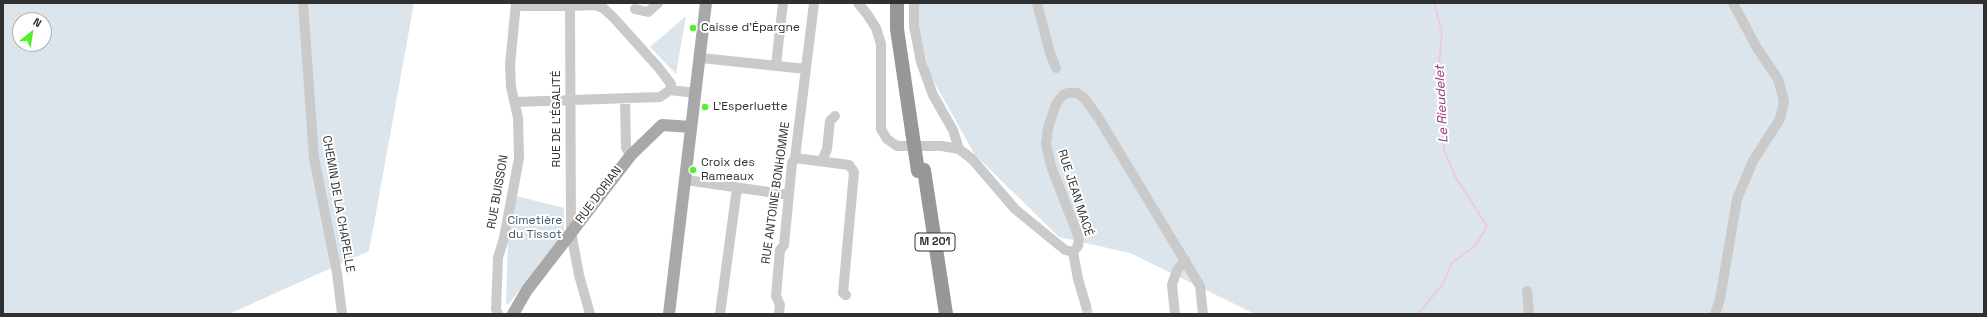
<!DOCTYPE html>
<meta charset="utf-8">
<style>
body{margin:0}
#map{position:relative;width:1987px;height:317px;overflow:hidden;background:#fff;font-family:"Space Grotesk",sans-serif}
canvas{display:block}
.frame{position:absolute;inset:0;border:4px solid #303030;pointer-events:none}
.north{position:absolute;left:12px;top:12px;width:40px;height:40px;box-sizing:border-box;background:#fff;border:1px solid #acacac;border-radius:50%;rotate:30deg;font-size:11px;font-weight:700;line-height:16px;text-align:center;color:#303030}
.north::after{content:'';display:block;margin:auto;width:14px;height:18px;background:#53ef2a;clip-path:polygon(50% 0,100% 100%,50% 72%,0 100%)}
</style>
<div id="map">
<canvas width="1987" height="317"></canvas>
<div class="frame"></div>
<div class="north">N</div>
</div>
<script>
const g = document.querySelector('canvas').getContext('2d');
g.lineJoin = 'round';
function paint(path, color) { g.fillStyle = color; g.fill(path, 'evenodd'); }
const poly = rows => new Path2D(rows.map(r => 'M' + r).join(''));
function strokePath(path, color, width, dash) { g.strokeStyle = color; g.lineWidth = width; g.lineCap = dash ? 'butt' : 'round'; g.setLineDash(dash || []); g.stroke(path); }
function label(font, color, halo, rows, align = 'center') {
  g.font = font + ' "Space Grotesk",sans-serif'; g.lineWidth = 4; g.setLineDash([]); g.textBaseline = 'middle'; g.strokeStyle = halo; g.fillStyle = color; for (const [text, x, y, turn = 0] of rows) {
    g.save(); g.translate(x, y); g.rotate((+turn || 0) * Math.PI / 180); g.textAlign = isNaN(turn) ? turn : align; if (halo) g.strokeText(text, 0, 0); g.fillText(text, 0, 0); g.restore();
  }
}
const green = poly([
 [3,3,414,3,369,251,229,314,3,314],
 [20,20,44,20,44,44,20,44],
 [917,3,1984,3,1984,314,1255,314,1130,253,1059,237,975,155,930,75,918,27],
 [686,16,676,74,650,47],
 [516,196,564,208,564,232,508,305,506,303,508,240]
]);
const stream = poly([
 [1418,314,1442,285,1452,263,1476,245,1487,226,1456,178,1444,150,1439,65,1442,32,1434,3]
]);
const minorTunnel = poly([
 [1086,306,1088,314]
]);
const minor = poly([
 [303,3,314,158,337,273,342,314],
 [858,3,867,14,876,28,881,44,881,129,887,139,897,146,942,146,959,149,972,159,1015,209,1065,250,1073,252,1078,246,1079,238,1051,166,1046,144,1048,128,1056,104,1063,95,1068,93,1077,93,1084,98,1098,117,1200,286,1203,314],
 [914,3,914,26,921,62,933,95,953,130,959,149],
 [1037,3,1050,53,1056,68],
 [595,5,603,8,613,17,658,67,671,84,670,90,696,93],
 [516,6,570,6,595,5,595,3],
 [570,6,571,232,579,275,590,314],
 [635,9,648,12,658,3],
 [701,58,806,69],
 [776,65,783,3],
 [625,98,626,148,631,155],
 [515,102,660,97,670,90],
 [795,158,849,165,854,172,843,293,846,295],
 [822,161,827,149,830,121,835,116],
 [686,180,789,195],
 [1073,252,1078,279,1086,306],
 [1527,291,1529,314],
 [498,314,496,309,498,258,504,238,519,158,518,118,511,87,510,65,516,3],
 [720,314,737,188],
 [779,314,780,305,776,296,780,250,784,245,792,163,795,158,814,3],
 [1175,314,1172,285,1177,270,1185,260],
 [1715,314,1720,299,1737,199,1753,161,1780,119,1784,101,1778,79,1757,48,1733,3]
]);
const major = poly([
 [513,314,527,290,631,155,662,125,691,127],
 [669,314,706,3]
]);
const highway = poly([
 [897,3,897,29,912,131],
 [924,170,946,314]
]);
const highwayBridge = poly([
 [912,131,918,171]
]);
const markers = [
 [693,28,4,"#53ef2a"],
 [705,107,4,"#53ef2a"],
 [693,170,4,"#53ef2a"]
];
const shields = [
 [935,242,40]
];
const shieldNames = [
 ["M 201",935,242]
];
const poiNames = [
 ["Caisse d'Épargne",701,28],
 ["L’Esperluette",713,107],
 ["Croix des",701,163],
 ["Rameaux",701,177]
];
const streetNames = [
 ["RUE DE L'ÉGALITÉ",557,119,-90],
 ["RUE BUISSON",498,192,-80],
 ["RUE ANTOINE BONHOMME",776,193,-82],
 ["RUE JEAN MACÉ",1075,193,72],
 ["RUE DORIAN",599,195,-53],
 ["CHEMIN DE LA CHAPELLE",338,204,80]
];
const parkNames = [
 ["Cimetière",535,221],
 ["du Tissot",535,235]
];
const waterNames = [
 ["Le Rieudelet",1442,104,-93]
];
paint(green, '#dbe5eb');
strokePath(stream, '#eec9e5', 2);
strokePath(minorTunnel, '#d6d6d6', 10, [10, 5]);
strokePath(minor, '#cacaca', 10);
strokePath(major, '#a8a8a8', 12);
strokePath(highway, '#979797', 14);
strokePath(highwayBridge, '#979797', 14);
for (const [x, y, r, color] of markers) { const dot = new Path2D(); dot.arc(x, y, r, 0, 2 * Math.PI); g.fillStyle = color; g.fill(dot); strokePath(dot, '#fff', 1.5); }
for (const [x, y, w] of shields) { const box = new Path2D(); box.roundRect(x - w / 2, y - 9, w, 18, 3); g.fillStyle = '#fff'; g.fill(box); strokePath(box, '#303030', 1); }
label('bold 11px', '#303030', null, shieldNames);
label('12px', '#303030', '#fff', poiNames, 'left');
label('12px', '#303030', '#fff', streetNames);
label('12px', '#3a5a6f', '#fff', parkNames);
label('italic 13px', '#983980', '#fff', waterNames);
</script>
